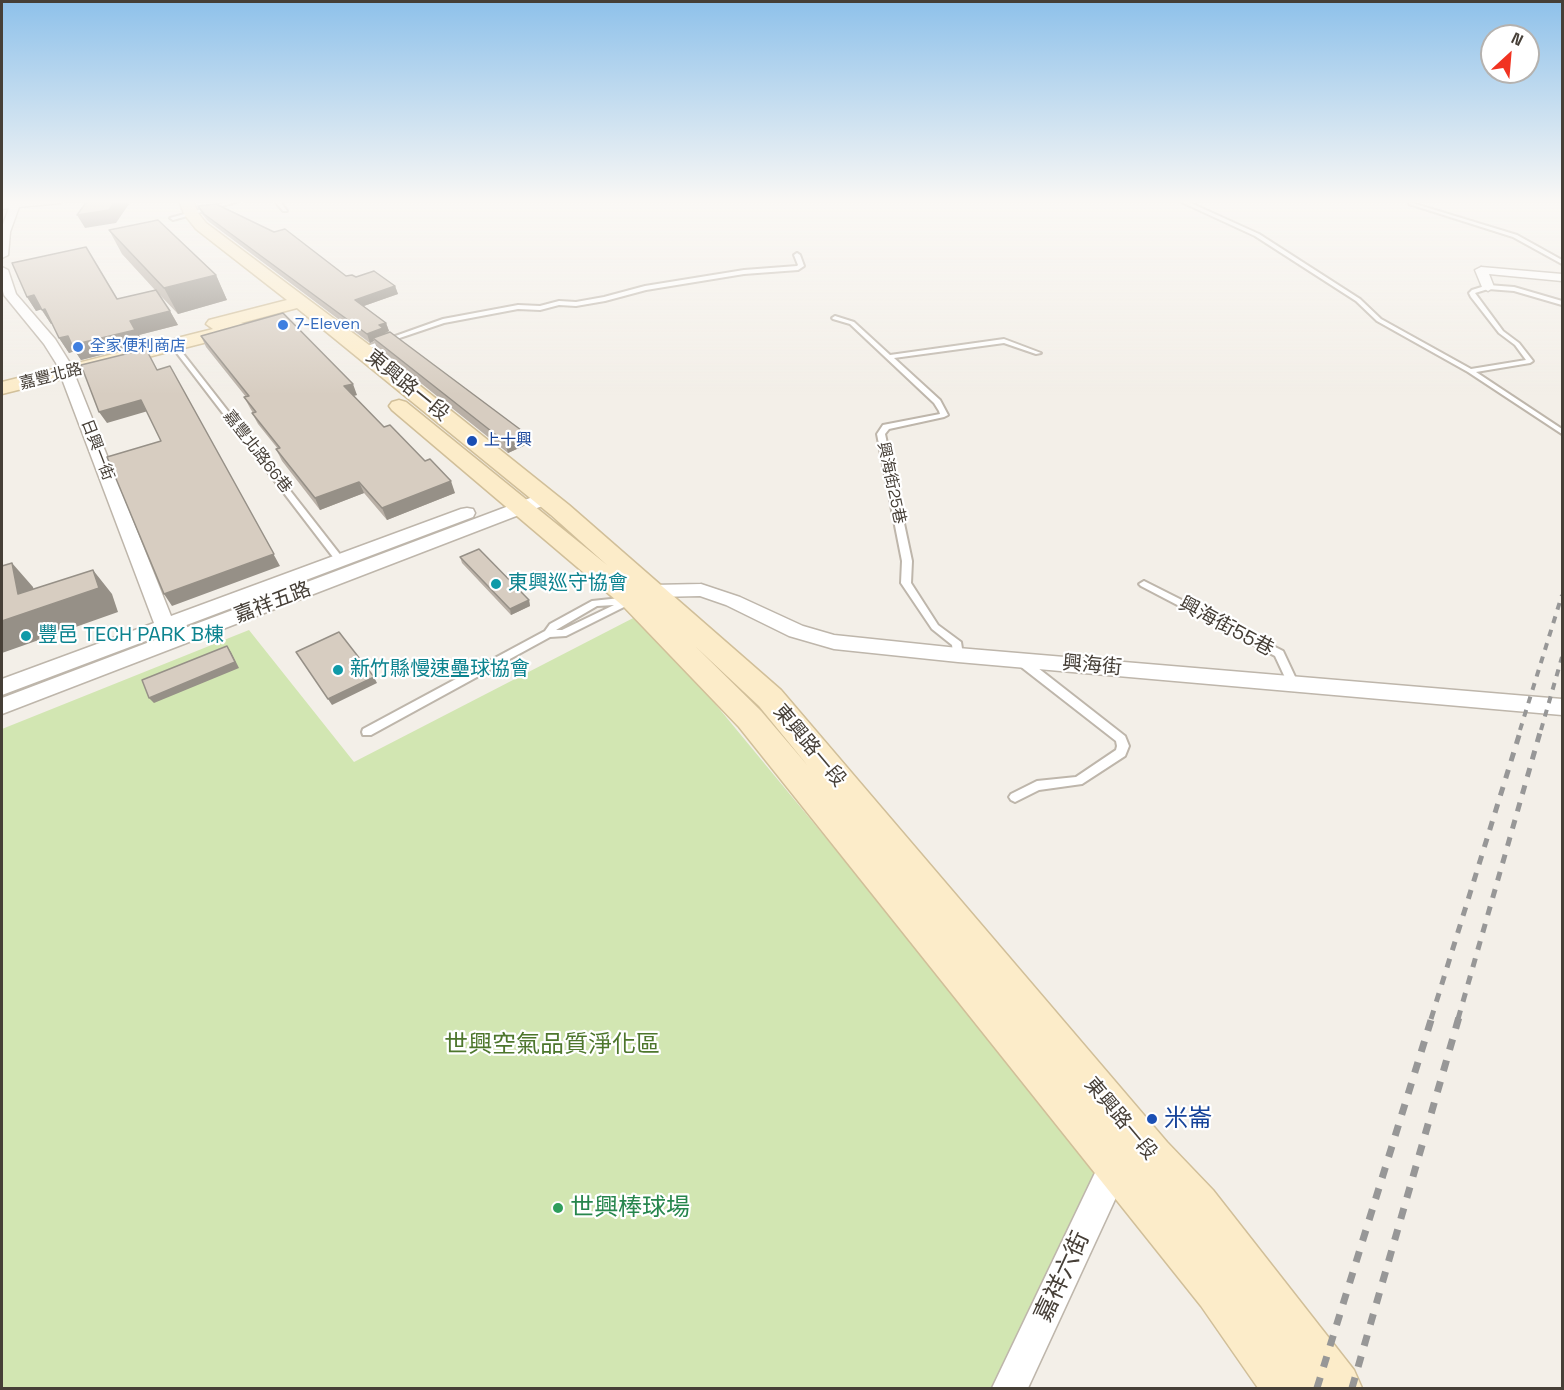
<!DOCTYPE html>
<meta charset="utf-8">
<style>
body{margin:0}
#map{position:relative;width:1564px;height:1390px;overflow:hidden;background:#f3efe8;font-family:"Space Grotesk",sans-serif}
canvas{display:block}
.frame{position:absolute;inset:0;border:3px solid #463f37;pointer-events:none}
.north{position:absolute;left:1480px;top:24px;width:60px;height:60px;box-sizing:border-box;background:#fff;border:2px solid #b5b2af;border-radius:50%;rotate:26deg;font-size:16px;font-weight:700;line-height:24px;text-align:center;color:#463f37}
.north::after{content:'';display:block;margin:auto;width:21px;height:27px;background:#f13321;clip-path:polygon(50% 0,100% 100%,50% 72%,0 100%)}
</style>
<div id="map">
<canvas width="1564" height="1390"></canvas>
<div class="frame"></div>
<div class="north">N</div>
</div>
<script>
const g = document.querySelector('canvas').getContext('2d');
g.lineJoin = 'round';
function paint(path, color) { g.fillStyle = color; g.fill(path, 'evenodd'); }
const poly = rows => new Path2D(rows.map(r => 'M' + r).join(''));
function strokePath(path, color, width, dash) { g.strokeStyle = color; g.lineWidth = width; g.lineCap = dash ? 'butt' : 'round'; g.setLineDash(dash || []); g.stroke(path); }
function label(font, color, halo, rows, align = 'center') {
  g.font = font + ' "Space Grotesk","Noto Sans TC",sans-serif'; g.lineWidth = 4.5; g.setLineDash([]); g.textBaseline = 'middle'; g.strokeStyle = halo; g.fillStyle = color; for (const [text, x, y, turn = 0] of rows) {
    g.save(); g.translate(x, y); g.rotate((+turn || 0) * Math.PI / 180); g.textAlign = isNaN(turn) ? turn : align; if (halo) g.strokeText(text, 0, 0); g.fillText(text, 0, 0); g.restore();
  }
}
const green = poly([
 [641,614,1101,1171,992,1388,2,1388,2,729,249,630,354,762]
]);
const lane = poly([
 [235,200,243,200,173,220,170,218,235,200],
 [274,200,279,200,287,211,283,211,274,200],
 [1177,200,1184,200,1259,234,1360,299,1381,319,1471,369,1526,360,1515,345,1499,333,1471,297,1469,293,1472,290,1488,285,1514,287,1562,301,1562,305,1514,291,1488,289,1475,293,1503,331,1519,343,1533,361,1530,363,1476,372,1562,429,1562,434,1468,372,1377,321,1356,301,1255,236,1177,200],
 [1409,202,1517,235,1562,260,1562,264,1513,237,1409,204,1409,202],
 [797,253,800,255,804,266,798,270,744,274,646,290,605,301,576,306,559,305,540,310,518,309,444,323,364,350,359,349,443,319,518,305,540,306,559,301,576,302,604,297,645,286,744,270,797,266,798,265,794,255,797,253],
 [835,316,854,322,890,355,1004,339,1041,353,1036,354,1004,343,894,358,940,400,948,415,944,417,889,429,885,434,912,561,911,583,938,625,961,642,963,655,962,658,954,658,952,645,932,629,901,583,902,561,877,434,883,425,940,414,939,411,934,403,850,324,833,319,832,318,835,316],
 [175,344,179,344,181,351,342,557,344,559,342,561,336,561,176,352,175,344],
 [1144,581,1283,651,1298,683,1297,686,1289,686,1275,656,1141,586,1139,584,1144,581],
 [630,597,635,600,630,604,566,636,550,637,371,735,363,735,362,732,363,729,545,631,550,624,592,601,630,597],
 [614,605,562,630,556,630,597,606,614,605],
 [1020,656,1024,657,1125,736,1129,746,1125,756,1082,784,1039,790,1015,802,1011,800,1009,797,1011,794,1037,781,1076,777,1116,750,1117,746,1116,741,1016,663,1015,660,1020,656]
]);
const street = poly([
 [29,200,65,200,60,203,19,207,10,232,8,255,2,258,2,227,9,208,2,209,2,203,29,200],
 [2,267,8,270,16,294,55,339,70,363,171,616,461,509,467,508,473,509,475,513,473,517,176,629,177,631,538,495,550,495,552,499,550,503,2,714,2,698,160,638,159,636,2,695,2,679,154,623,56,363,44,344,4,295,2,287,2,267],
 [1481,267,1562,274,1562,281,1489,274,1494,287,1488,291,1482,287,1475,270,1481,267],
 [701,584,740,597,803,626,834,635,958,648,1562,699,1562,715,958,662,834,649,789,636,726,605,700,596,656,597,642,602,635,600,633,596,635,592,653,585,701,584],
 [1115,1149,1126,1154,1131,1165,1028,1388,992,1388,1104,1154,1115,1149]
]);
const secondary = poly([
 [179,200,193,200,198,213,206,223,369,345,569,505,781,690,1167,1142,1213,1190,1354,1370,1362,1388,1258,1388,1201,1306,739,727,623,606,392,410,389,406,392,402,399,400,406,402,607,565,551,515,297,308,241,323,247,324,249,328,247,332,2,394,2,382,213,329,206,324,209,320,287,300,196,229,184,214,179,200],
 [695,646,759,706,808,766,761,711,695,646]
]);
const railFar2 = poly([
 [1520,730,1562,595],
 [1541,730,1562,657]
]);
const railFar1 = poly([
 [1431,1019,1521,729],
 [1458,1019,1541,729]
]);
const rail = poly([
 [1317,1388,1432,1017],
 [1352,1388,1459,1017]
]);
const wall = poly([
 [198,206,346,276,356,277,395,286,398,294,364,306,386,323,389,331,385,334,525,433,528,444,508,453,377,348,374,341,370,343,208,221,202,214],
 [109,230,216,275,227,300,178,314,157,292,170,311,178,325,139,335,144,344,81,360,75,351,69,353,59,338,52,324,51,324,41,309,36,311,27,297,117,299,155,290,122,254],
 [201,336,357,395,353,396,384,427,455,493,387,520,364,493,320,510,282,461,276,449,278,449,258,424,252,413,253,413,250,408,244,397,246,397,206,347],
 [460,557,529,600,530,606,511,615,462,563]
]);
const shadedWall = poly([
 [116,200,127,200,129,204,116,223,85,228,77,215],
 [216,275,227,300,178,314,164,288],
 [395,286,398,294,358,308,355,300],
 [34,295,43,309,36,311,27,297],
 [45,309,54,323,51,324,42,310],
 [170,311,178,325,139,335,144,344,81,360,75,351,69,353,59,338],
 [386,323,389,331,385,333,386,337,373,338,374,341,370,343,367,334,379,325],
 [2,335,3,337,2,361],
 [170,366,280,566,172,606,164,594],
 [353,384,357,395,349,397,344,386],
 [141,400,148,411,107,423,99,412],
 [525,433,528,444,508,453,505,442],
 [451,481,455,493,387,520,382,508],
 [359,482,364,493,320,510,315,498],
 [12,563,33,587,38,608,93,570,112,594,118,612,2,653,2,621,18,594],
 [529,600,530,606,511,615,510,609],
 [227,646,231,652,239,668,154,703,149,698],
 [374,677,377,683,332,705,328,699]
]);
const building = poly([
 [88,200,116,200,109,210,77,215,88,200],
 [216,204,274,232,285,229,346,276,352,275,356,277,374,271,395,286,355,300,386,323,379,325,383,328,367,334,204,214,198,206,216,204],
 [158,220,216,275,164,288,109,230,158,220],
 [86,247,117,299,156,290,170,311,130,321,135,330,72,345,68,336,59,338,45,309,42,310,34,295,27,297,12,263,86,247],
 [283,313,353,384,344,386,384,427,390,425,425,461,430,459,451,481,382,508,359,482,315,498,276,449,280,448,252,413,256,412,244,397,249,396,201,336,283,313],
 [390,332,525,433,505,442,373,338,390,332],
 [146,349,157,370,170,366,274,554,164,594,107,457,161,441,141,400,99,412,81,365,146,349],
 [479,549,529,600,510,609,460,557,479,549],
 [12,563,18,594,93,570,99,588,2,621,2,566,12,563],
 [339,632,374,677,328,699,296,652,339,632],
 [227,646,235,662,149,698,142,680,227,646]
]);
const markers = [
 [283,325,6,"#3f7fe0"],
 [78,347,6,"#3f7fe0"],
 [472,441,6,"#1a4fb4"],
 [496,584,6,"#0f9aa8"],
 [26,636,6,"#0f9aa8"],
 [338,670,6,"#0f9aa8"],
 [1152,1119,6,"#1a4fb4"],
 [558,1208,6,"#2e9e5b"]
];
const farShopnames = [
 ["7-Eleven",295,325],
 ["全家便利商店",90,347]
];
const farStreetnames = [
 ["嘉豐北路",51,377,-14],
 ["日興一街",97,450,69],
 ["嘉豐北路66巷",257,452,52],
 ["興海街25巷",891,483,78]
];
const farTransitnames = [
 ["上十興",484,441]
];
const streetNames = [
 ["東興路一段",407,386,39],
 ["嘉祥五路",273,603,-21],
 ["興海街55巷",1226,627,28],
 ["興海街",1092,666,5],
 ["東興路一段",809,746,50],
 ["東興路一段",1120,1119,50]
];
const cultureNames = [
 ["東興巡守協會",508,584],
 ["豐邑 TECH PARK B棟",38,636],
 ["新竹縣慢速壘球協會",350,670]
];
const nearParknames = [
 ["世興空氣品質淨化區",552,1045]
];
const nearTransitnames = [
 ["米崙",1164,1119]
];
const nearLeisurenames = [
 ["世興棒球場",570,1208]
];
const nearStreetnames = [
 ["嘉祥六街",1063,1277,-65]
];
paint(green, '#d2e6b2');
strokePath(lane, '#beb6ab', 4);
strokePath(street, '#beb6ab', 3);
strokePath(secondary, '#d1bf99', 3);
paint(lane, '#fff');
paint(street, '#fff');
paint(secondary, '#fcecc9');
strokePath(railFar2, '#979797', 4, [7, 7]);
strokePath(railFar1, '#979797', 5, [9, 9]);
strokePath(rail, '#979797', 7, [11, 11]);
paint(wall, '#b9b0a6');
paint(shadedWall, '#969087');
paint(building, '#d7cdc1');
strokePath(building, '#969087', 1.5);
const sky = g.createLinearGradient(0, 0, 0, 395);
sky.addColorStop(0, '#8ec1ea');
sky.addColorStop(0.51, '#faf8f5');
sky.addColorStop(1, '#faf8f500');
g.fillStyle = sky;
g.fillRect(0, 0, 1564, 395);
for (const [x, y, r, color] of markers) { const dot = new Path2D(); dot.arc(x, y, r, 0, 2 * Math.PI); g.fillStyle = color; g.fill(dot); strokePath(dot, '#fff', 2); }
label('16px', '#366cbe', '#fff', farShopnames, 'left');
label('16px', '#463f37', '#fff', farStreetnames);
label('16px', '#164399', '#fff', farTransitnames, 'left');
label('20px', '#463f37', '#fff', streetNames);
label('20px', '#0d838f', '#fff', cultureNames, 'left');
label('24px', '#4d762c', '#fff', nearParknames);
label('24px', '#164399', '#fff', nearTransitnames, 'left');
label('24px', '#27864d', '#fff', nearLeisurenames, 'left');
label('24px', '#463f37', '#fff', nearStreetnames);
</script>
